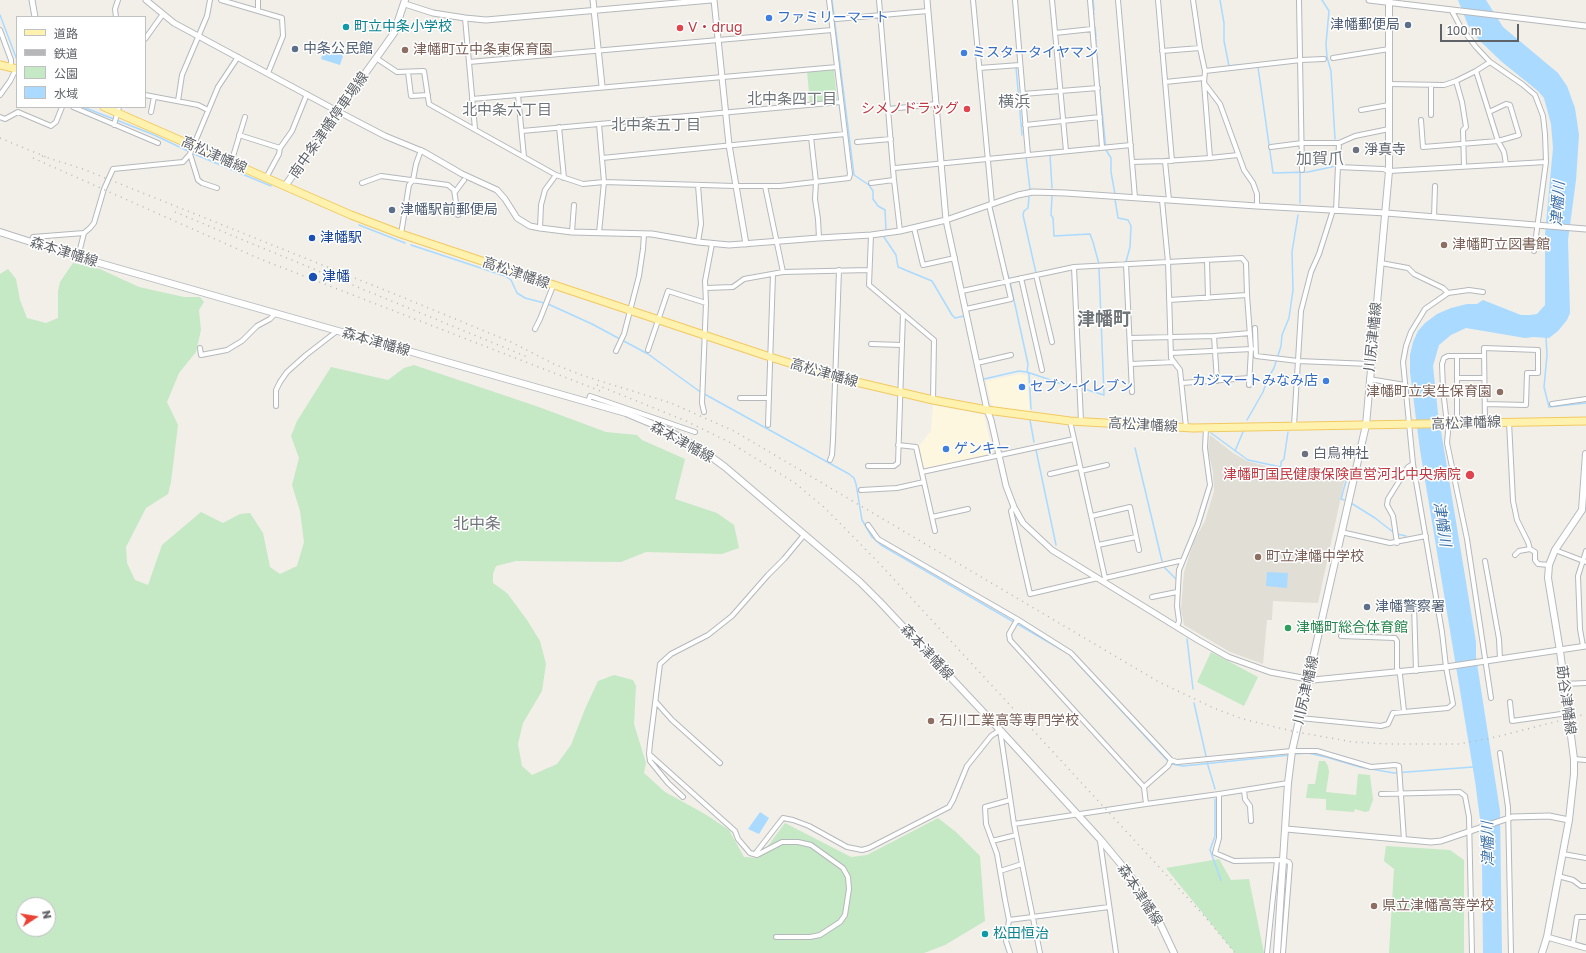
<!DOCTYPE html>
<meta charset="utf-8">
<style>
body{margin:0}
#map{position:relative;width:1586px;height:953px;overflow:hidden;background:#f1efe8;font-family:"Golos Text","Noto Sans JP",sans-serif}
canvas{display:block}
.legend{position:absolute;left:16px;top:16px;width:130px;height:92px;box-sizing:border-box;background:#fff;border:1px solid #bfc1c3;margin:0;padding:5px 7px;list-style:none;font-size:12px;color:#5f6368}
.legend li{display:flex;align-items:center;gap:8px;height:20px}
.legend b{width:20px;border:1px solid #bfc1c3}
.north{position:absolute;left:16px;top:897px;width:40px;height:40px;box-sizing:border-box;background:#fff;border:1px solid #bfc1c3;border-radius:50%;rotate:78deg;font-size:11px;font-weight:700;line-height:16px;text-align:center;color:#5f6368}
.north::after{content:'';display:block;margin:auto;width:14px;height:18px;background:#ea4335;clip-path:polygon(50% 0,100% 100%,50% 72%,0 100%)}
.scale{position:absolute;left:1440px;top:24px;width:79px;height:18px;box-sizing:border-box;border:2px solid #5f6368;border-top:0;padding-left:5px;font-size:12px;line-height:14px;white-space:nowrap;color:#5f6368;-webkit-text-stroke:3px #fff;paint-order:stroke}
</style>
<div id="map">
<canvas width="1586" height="953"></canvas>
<ul class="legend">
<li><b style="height:5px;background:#fff2af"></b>道路</li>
<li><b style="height:5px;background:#b6b7b8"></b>鉄道</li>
<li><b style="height:11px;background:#c5e8c5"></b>公園</li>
<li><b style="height:11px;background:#aadaff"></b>水域</li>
</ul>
<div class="north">N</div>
<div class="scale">100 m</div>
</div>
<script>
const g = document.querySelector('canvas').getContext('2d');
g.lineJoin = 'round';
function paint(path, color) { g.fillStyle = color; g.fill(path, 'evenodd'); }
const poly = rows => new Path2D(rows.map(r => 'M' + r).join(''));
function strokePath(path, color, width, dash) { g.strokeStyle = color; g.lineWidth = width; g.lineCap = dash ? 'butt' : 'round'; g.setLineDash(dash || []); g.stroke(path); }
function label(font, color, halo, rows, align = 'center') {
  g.font = font + ' "Golos Text","Noto Sans JP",sans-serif'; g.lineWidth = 3; g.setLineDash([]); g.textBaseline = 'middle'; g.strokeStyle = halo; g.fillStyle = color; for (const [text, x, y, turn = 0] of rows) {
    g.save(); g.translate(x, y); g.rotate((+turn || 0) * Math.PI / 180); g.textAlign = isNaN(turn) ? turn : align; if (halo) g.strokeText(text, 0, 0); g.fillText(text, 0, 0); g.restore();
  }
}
const commercial = poly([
 [1020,374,1027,376,1030,413,995,408,991,404,986,381],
 [933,405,984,415,993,454,924,469,919,446,931,431]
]);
const education = poly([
 [1210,435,1233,453,1247,461,1293,473,1309,476,1345,478,1318,603,1273,601,1272,620,1267,620,1263,664,1230,652,1184,625,1181,609,1184,572,1194,541,1205,521,1214,491,1213,472,1208,450]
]);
const green = poly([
 [833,69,834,70,837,101,810,104,807,71],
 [73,263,100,269,139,287,184,297,200,297,204,302,199,310,201,330,196,352,179,373,167,402,178,425,171,482,168,494,146,508,126,547,127,563,135,580,148,585,162,545,201,512,223,523,240,514,250,513,263,533,270,567,280,574,297,566,304,542,300,511,292,485,299,458,291,436,297,421,331,367,388,380,404,368,414,365,536,406,606,432,637,435,642,440,685,459,675,499,717,513,734,525,739,548,722,554,646,552,621,562,516,561,496,566,493,574,493,583,507,593,527,620,540,641,546,664,542,691,523,723,518,744,522,766,532,775,557,764,571,745,585,709,598,681,614,675,633,680,636,686,634,724,646,763,644,773,665,792,705,814,729,830,744,857,759,858,785,823,851,857,867,855,938,818,956,832,980,856,985,921,945,945,924,953,0,953,0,274,8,269,16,279,20,300,27,318,46,323,58,318,58,291,60,282],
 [24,905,48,905,48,929,24,929],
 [1211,652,1258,677,1244,706,1197,682],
 [1319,761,1325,761,1328,766,1329,772,1326,792,1356,795,1358,774,1370,775,1373,800,1369,811,1365,812,1355,809,1354,812,1326,810,1326,799,1306,798,1308,784,1315,784],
 [1386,846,1450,850,1464,860,1464,953,1389,953,1394,869,1384,861],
 [1219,859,1231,880,1249,879,1264,953,1235,953,1166,868]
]);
const water = poly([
 [1458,0,1486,0,1503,27,1558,73,1567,86,1575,108,1579,135,1576,180,1568,240,1570,313,1567,320,1558,331,1549,338,1533,337,1525,338,1466,328,1451,335,1439,345,1433,366,1438,413,1476,642,1476,657,1500,811,1502,953,1483,953,1482,862,1480,819,1475,781,1420,450,1410,372,1410,355,1413,342,1418,331,1425,323,1437,314,1451,308,1467,304,1477,304,1483,300,1521,315,1530,315,1537,314,1545,305,1545,234,1553,148,1551,124,1544,98,1538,91,1502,62,1478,39,1468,25],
 [324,50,335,53,336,51,344,53,340,65,321,59],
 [1267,572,1288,573,1287,588,1266,586],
 [760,812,769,818,759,834,748,829]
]);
const stream = poly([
 [832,0,854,175,869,185,873,191,873,199,878,206,885,210,886,230],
 [1093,0,1094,10],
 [1220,0,1224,23,1224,41,1229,66,1239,65],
 [1297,0,1297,5],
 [1322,0,1329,11,1326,44,1327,57,1331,71,1335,139],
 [1094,13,1094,14],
 [0,15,17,60],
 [1094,18,1094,19],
 [1095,27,1096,37],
 [1096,39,1096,44],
 [1097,47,1097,52],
 [1097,56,1098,67],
 [1016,67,1022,135],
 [1258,67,1273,173,1308,172,1336,166],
 [1098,71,1106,150,1111,158,1111,172,1115,194],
 [83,107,152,134,188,151],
 [194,154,271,186],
 [1026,157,1030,189],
 [986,161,990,200],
 [1052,188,1050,155,1057,154],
 [1052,196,1051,215,1053,218,1054,236,1090,234,1093,242,1099,264],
 [1029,197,1028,208,1024,211,1023,215,1036,273],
 [1115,199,1118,218,1128,220,1131,226,1130,247,1126,262],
 [1300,203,1300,173],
 [992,208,999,239],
 [359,225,405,243],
 [884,237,896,255,898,267,932,281,952,315,955,318,964,316],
 [411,245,505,276,511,280,517,293,525,298,548,304,592,324,648,354,699,391,849,474,854,478,856,484,862,520,872,537,881,545,1069,654,1168,761],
 [1007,272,1009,278],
 [1011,282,1010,282,1028,364,1027,372,1029,374,1031,409],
 [1546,337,1547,355,1544,387,1549,407,1586,403],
 [984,379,1019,371,1027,372,1077,389],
 [1081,388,1104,395,1099,268],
 [1030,420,1034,442],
 [1247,420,1263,392,1268,378,1274,368,1281,346,1282,335,1289,318,1293,290,1292,252,1298,215],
 [1288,432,1284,459,1281,462,1281,467,1296,473,1347,477,1341,499,1344,500],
 [1211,433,1248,460,1281,467],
 [1135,448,1162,561],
 [1036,450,1056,545],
 [1235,451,1243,432],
 [1351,503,1375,518,1393,532],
 [1201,522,1211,489],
 [1397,534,1406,536],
 [1195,537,1199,526],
 [1163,566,1177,580],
 [1187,639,1193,689],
 [1194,703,1206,756],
 [1294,754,1308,753,1326,757,1360,767,1394,773,1473,767],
 [1207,762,1215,789],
 [1171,764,1183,766,1290,755],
 [1215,799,1215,836,1210,850,1221,880]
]);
const minor = poly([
 [221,0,282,18,283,36,268,73],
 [258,0,258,10],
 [879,0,893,169],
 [973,0,992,204],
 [1015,0,1028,155],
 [1052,0,1066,151],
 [1090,0,1102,147],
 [1118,0,1132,162,1165,161,1210,158,1204,83],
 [1158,0,1172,161],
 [1193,0,1200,48,1205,71,1204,83,1220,104,1244,170,1253,183,1257,194,1257,206],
 [1299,0,1302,170],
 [1452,11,1460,26,1476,47,1490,62,1522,84,1535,95,1543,116,1545,134,1546,162,1534,251],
 [116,17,115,9,118,0],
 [465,18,475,129],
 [836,19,928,11],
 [0,30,11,60,11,67],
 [1055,33,1092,29],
 [145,39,163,14],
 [1162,51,1200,48],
 [376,58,397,72,424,71,429,104,556,175,583,184,604,182,735,186,780,186,849,178,850,174,829,0],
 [1333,58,1389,49],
 [469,62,832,30],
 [979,68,1020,65],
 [1205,71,1301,60,1324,59],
 [1476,71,1498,141,1504,152,1506,164],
 [408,72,411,96,428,95],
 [1456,81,1462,102,1466,127,1463,130,1464,166],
 [1165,82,1204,78],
 [1389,84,1444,85,1456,81,1476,71,1490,62],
 [1023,94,1098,88],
 [0,95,10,81,16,69],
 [145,95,198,105,208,110],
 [518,95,524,157],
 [472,99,837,67],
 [178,101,182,75,207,16,210,0],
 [73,107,158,143],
 [889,109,936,104],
 [1361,110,1389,105],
 [151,112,154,97],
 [1431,115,1431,85],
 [0,117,5,119,18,112,51,126,56,122,62,107],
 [1421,120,1423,147,1498,141,1519,135,1510,105,1506,104,1489,112],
 [599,124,604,182,599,233],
 [114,125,119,107],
 [1025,125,1100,117],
 [559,127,564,178],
 [522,131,841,102],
 [239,135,280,148],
 [811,137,816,182,815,199,818,219,819,238],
 [857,142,891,139],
 [1271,147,1302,143,1339,143,1355,136,1389,129],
 [190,154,198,180,202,183,217,188],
 [602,158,845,134],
 [1210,158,1238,155],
 [1165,161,1169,200],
 [1132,162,1135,198],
 [231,163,245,117],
 [1338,167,1383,169,1389,171,1546,162],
 [266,178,279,154,280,148,292,131,307,94],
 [362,183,381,176,448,185,454,190,458,215],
 [871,183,894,180],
 [765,186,783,272],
 [455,192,464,180],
 [1162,200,1168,262,1171,358,1180,370,1186,427],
 [1336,211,1339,143],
 [1434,217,1435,186],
 [540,228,541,205,545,190,556,175],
 [914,228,923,265,955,258],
 [900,231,894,180,893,169,895,168,1131,145],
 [572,232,574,205],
 [401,234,409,185,413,180,416,164,421,150],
 [871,235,869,285,934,340,933,400],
 [698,242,701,224,698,185],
 [31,243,33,237,84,233,90,228,94,223,104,189,113,169,183,162,190,154,218,87,238,57],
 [78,257,84,233],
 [1207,260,1208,298],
 [1381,263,1408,268,1414,274,1443,288,1448,293],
 [1126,264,1132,392],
 [1074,267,1081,421],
 [1036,275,1052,342],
 [1021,278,1042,370],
 [706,288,733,287,744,279,783,272,869,270],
 [962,291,1074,267,1242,258,1246,263,1247,295,1251,349,1249,385],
 [1169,300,1247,295],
 [966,309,1011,299,989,205],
 [1255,328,1256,356,1298,361,1370,364],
 [535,329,540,319,553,286],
 [1214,336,1217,381],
 [1130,338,1214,336,1250,333],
 [871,344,902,345],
 [200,348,201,355,227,350,242,341,257,326,270,319,276,313],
 [648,350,668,291,706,303],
 [616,351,624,334,639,276,643,249,644,234],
 [1171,353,1252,349],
 [1457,356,1457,423],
 [1484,356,1448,356,1444,358,1442,364,1443,390,1448,432,1447,443,1467,539,1491,698],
 [977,363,1011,355],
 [1131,364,1174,362],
 [1457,378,1484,378],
 [1369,379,1405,385],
 [1182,383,1249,378],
 [740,398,769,398],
 [588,402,590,396,695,432],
 [1485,404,1526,405,1527,373,1538,373,1538,350,1484,348,1485,423],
 [1552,404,1586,399],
 [276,406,276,390,280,382,287,372,306,355,337,331],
 [704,412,702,403,706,303,705,281,712,244],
 [1070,421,1105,578,1104,582],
 [1509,422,1513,501,1517,520,1528,542,1530,549],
 [768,425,773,274],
 [1294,426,1301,311,1311,272,1319,254,1333,210],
 [898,445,916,447,935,531],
 [830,460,832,455,833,440,839,270],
 [868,466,894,466,898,463,903,314],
 [1081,471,1107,465],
 [922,472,1074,439],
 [1050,474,1080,467],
 [861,490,897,488,924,482],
 [1014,507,1011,511,1030,594,1098,578],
 [1092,516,1130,507,1139,550],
 [932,517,968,509],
 [868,525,878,539,1017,619,1071,653,1171,760,1177,762,1292,751,1317,751,1371,767,1395,765,1399,766,1404,840],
 [1341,532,1390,543,1426,536],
 [1397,543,1393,516,1387,505,1388,499,1408,467,1413,464],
 [1098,545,1136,537],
 [1555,550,1586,562],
 [1515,555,1519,551,1530,549,1535,552,1535,560,1538,564,1549,565],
 [1485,561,1499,639,1500,659],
 [1105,578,1179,561,1182,562],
 [1152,597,1177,592],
 [1414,604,1416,671],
 [1017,620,1009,634,1010,640,1144,787,1146,804],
 [1177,627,1179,621,1177,606,1179,570,1198,524,1210,485,1205,448,1206,428],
 [1341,636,1395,638,1397,641,1397,668,1400,675,1404,711],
 [1583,646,1580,629,1578,576,1586,551],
 [1564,684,1586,683],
 [656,702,672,720,720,763],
 [1510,702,1512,721,1568,713],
 [1300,718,1381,726,1388,724,1393,713,1448,708,1453,704,1446,667,1442,632,1413,464,1403,362,1406,346,1411,332,1425,309,1448,293,1469,290,1483,292],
 [1500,753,1508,807,1511,953],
 [649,754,650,761,668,783,683,797],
 [1574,759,1586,760],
 [1144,787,1168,766,1171,760],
 [1244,790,1245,799,1250,806,1251,821],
 [1219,794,1219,838,1215,853,1234,861,1283,860,1289,862,1290,864,1283,953],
 [1381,794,1460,792,1465,796,1469,817,1472,953],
 [1010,800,985,807,986,824,997,854,1005,900,1009,920,1006,941,1010,953],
 [1014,824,1146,804,1219,794,1288,783],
 [992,841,1016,835],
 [1100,841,1116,953],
 [755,854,783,818,793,820,809,826,847,847,862,850,869,848,949,807,953,800,967,766,991,736,1000,730,1014,824,1040,953],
 [1563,854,1586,858],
 [1000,871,1022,864],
 [1558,876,1573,880,1581,886,1586,886],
 [1009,920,1109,907],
 [776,937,810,937,820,935,840,922,845,915,849,889,848,877,843,868,811,845,798,842,782,842,757,855,750,853,738,839,735,831,649,754,650,743,660,664,671,654,708,635,732,616,768,575,784,559,804,535],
 [1573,943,1577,917,1586,917],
 [1267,953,1277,860]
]);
const tertiary = poly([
 [32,0,35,17],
 [146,0,174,23,339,112,385,136,424,152,462,174,497,190,505,199,517,218,530,226,540,228,572,232,652,234,698,242,729,245,819,238,871,235,900,231,946,220,1018,195,1033,192,1065,193,1257,206,1386,213,1586,229],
 [593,0,602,86],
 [714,0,729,145,746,244],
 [927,0,946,220,987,410,991,420,1006,486,1014,507,1023,523,1038,537,1052,550,1198,640,1228,657,1270,672,1313,680,1446,667,1586,646],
 [1369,0,1586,26],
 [405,4,433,13,465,18,486,20,711,0],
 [1286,829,1431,842,1441,841,1512,817,1549,816,1569,820],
 [1547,937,1586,948]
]);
const secondary = poly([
 [285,186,394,33,405,0],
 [0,232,78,257,626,413,669,431,702,450,725,467,860,582,880,602,1000,730,1100,839,1129,874,1158,919,1174,953],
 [1277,953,1288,783,1292,751,1366,425,1389,171,1389,0],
 [1542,953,1547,937,1569,820,1574,774,1574,759,1560,651,1548,578,1549,565,1555,550,1582,510,1586,454]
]);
const primary = poly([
 [0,65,17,69],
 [104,107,351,215,401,234,770,357,835,377,933,400,987,410,1070,421,1193,428,1586,421]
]);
const rail = poly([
 [0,138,46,157],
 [42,156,83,169,397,295,511,342,554,364,584,376,671,403,734,431,1159,682,1216,709,1243,719,1296,732,1353,742,1389,744,1459,744,1496,737,1586,714],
 [33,158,260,259,603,392],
 [175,212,530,358],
 [597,385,686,421,731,443,795,483,825,508,879,563,1207,919,1235,953]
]);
const markers = [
 [769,18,4,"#3f7fe0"],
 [1408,25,4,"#5c6f8a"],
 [346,27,4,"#0f9aa8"],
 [680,28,4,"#e0444e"],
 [295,49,4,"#5c6f8a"],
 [405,50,4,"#8d6e63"],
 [964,53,4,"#3f7fe0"],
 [967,109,4,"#e0444e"],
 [1356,150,4,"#6b7280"],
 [392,210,4,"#5c6f8a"],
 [312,238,4,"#1a4fb4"],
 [1444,245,4,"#8d6e63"],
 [313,277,5,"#1a4fb4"],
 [1326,381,4,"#3f7fe0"],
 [1022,387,4,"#3f7fe0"],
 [1500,392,4,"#8d6e63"],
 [946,449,4,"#3f7fe0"],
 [1305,454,4,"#6b7280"],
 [1470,475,5,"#e0444e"],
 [1258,557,4,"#8d6e63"],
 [1367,607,4,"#5c6f8a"],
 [1288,628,4,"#2e9e5b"],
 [931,721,4,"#8d6e63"],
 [1374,906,4,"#8d6e63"],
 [985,934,4,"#0f9aa8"]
];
const shopNames = [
 ["ファミリーマート",777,18],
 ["ミスタータイヤマン",972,53],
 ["カジマートみなみ店",1318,381,"right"],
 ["セブン-イレブン",1030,387],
 ["ゲンキー",954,449]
];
const serviceNames = [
 ["津幡郵便局",1400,25,"right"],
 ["中条公民館",303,49],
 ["津幡駅前郵便局",400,210],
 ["津幡警察署",1375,607]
];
const cultureNames = [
 ["町立中条小学校",354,27],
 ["松田恒治",993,934]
];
const healthNames = [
 ["V・drug",688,28,"left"],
 ["シメノドラッグ",959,109],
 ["津幡町国民健康保険直営河北中央病院",1461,475]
];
const educationNames = [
 ["津幡町立中条東保育園",413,50],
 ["津幡町立図書館",1452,245],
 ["津幡町立実生保育園",1492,392,"right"],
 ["町立津幡中学校",1266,557],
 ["石川工業高等専門学校",939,721],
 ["県立津幡高等学校",1382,906]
];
const streetNames = [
 ["南中条津幡停車場線",329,125,-55],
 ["高松津幡線",214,155,24],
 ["森本津幡線",64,252,17],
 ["高松津幡線",516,273,19],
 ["川尻津幡線",1373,337,-84],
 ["森本津幡線",376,342,16],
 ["高松津幡線",824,373,16],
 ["高松津幡線",1466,423,-2],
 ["高松津幡線",1143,425,3],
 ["森本津幡線",682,442,29],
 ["森本津幡線",927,652,47],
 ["川尻津幡線",1306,690,-77],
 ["莇谷津幡線",1566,700,82],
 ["森本津幡線",1140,895,57]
];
const worshipNames = [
 ["淨真寺",1364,150],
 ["白鳥神社",1313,454]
];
const transitNames = [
 ["津幡駅",320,238],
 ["津幡",322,277]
];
const leisureNames = [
 ["津幡町総合体育館",1296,628]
];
const neighbourhoodNames = [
 ["北中条四丁目",792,99],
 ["北中条六丁目",507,110],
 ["北中条五丁目",656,125]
];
const waterNames = [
 ["津幡川",1558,204,-86],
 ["津幡川",1442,524,81],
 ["津幡川",1488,844,-91]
];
const quarterNames = [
 ["横浜",1014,102],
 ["加賀爪",1320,159],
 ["北中条",477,524]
];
const districtNames = [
 ["津幡町",1104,319]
];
paint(commercial, '#fef7e0');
paint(education, '#e1ded6');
paint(green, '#c5e8c5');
paint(water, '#aadaff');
strokePath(stream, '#aadaff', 1.5);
strokePath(minor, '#b5b8bc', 6);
strokePath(tertiary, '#b5b8bc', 7);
strokePath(secondary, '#b6babf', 8);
strokePath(primary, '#f2c960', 9);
strokePath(minor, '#fff', 4);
strokePath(tertiary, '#fff', 5);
strokePath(secondary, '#fff', 6);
strokePath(primary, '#fff2af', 7);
strokePath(rail, '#b6b7b8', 1.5, [1, 5]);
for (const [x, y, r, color] of markers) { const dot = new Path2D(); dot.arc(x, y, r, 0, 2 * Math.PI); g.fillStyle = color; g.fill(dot); strokePath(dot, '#fff', 1.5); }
label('14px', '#366cbe', '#fff', shopNames, 'left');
label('14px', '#4e5e75', '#fff', serviceNames, 'left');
label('14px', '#0d838f', '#fff', cultureNames, 'left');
label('14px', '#be3a42', '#fff', healthNames, 'right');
label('14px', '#785e54', '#fff', educationNames, 'left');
label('14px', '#5f6368', '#fff', streetNames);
label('14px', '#5b616d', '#fff', worshipNames, 'left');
label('14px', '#164399', '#fff', transitNames, 'left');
label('14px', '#27864d', '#fff', leisureNames, 'left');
label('15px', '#70757a', '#fff', neighbourhoodNames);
label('italic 15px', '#4174aa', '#fff', waterNames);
label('16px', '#70757a', '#fff', quarterNames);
label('bold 18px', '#70757a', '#fff', districtNames);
</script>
